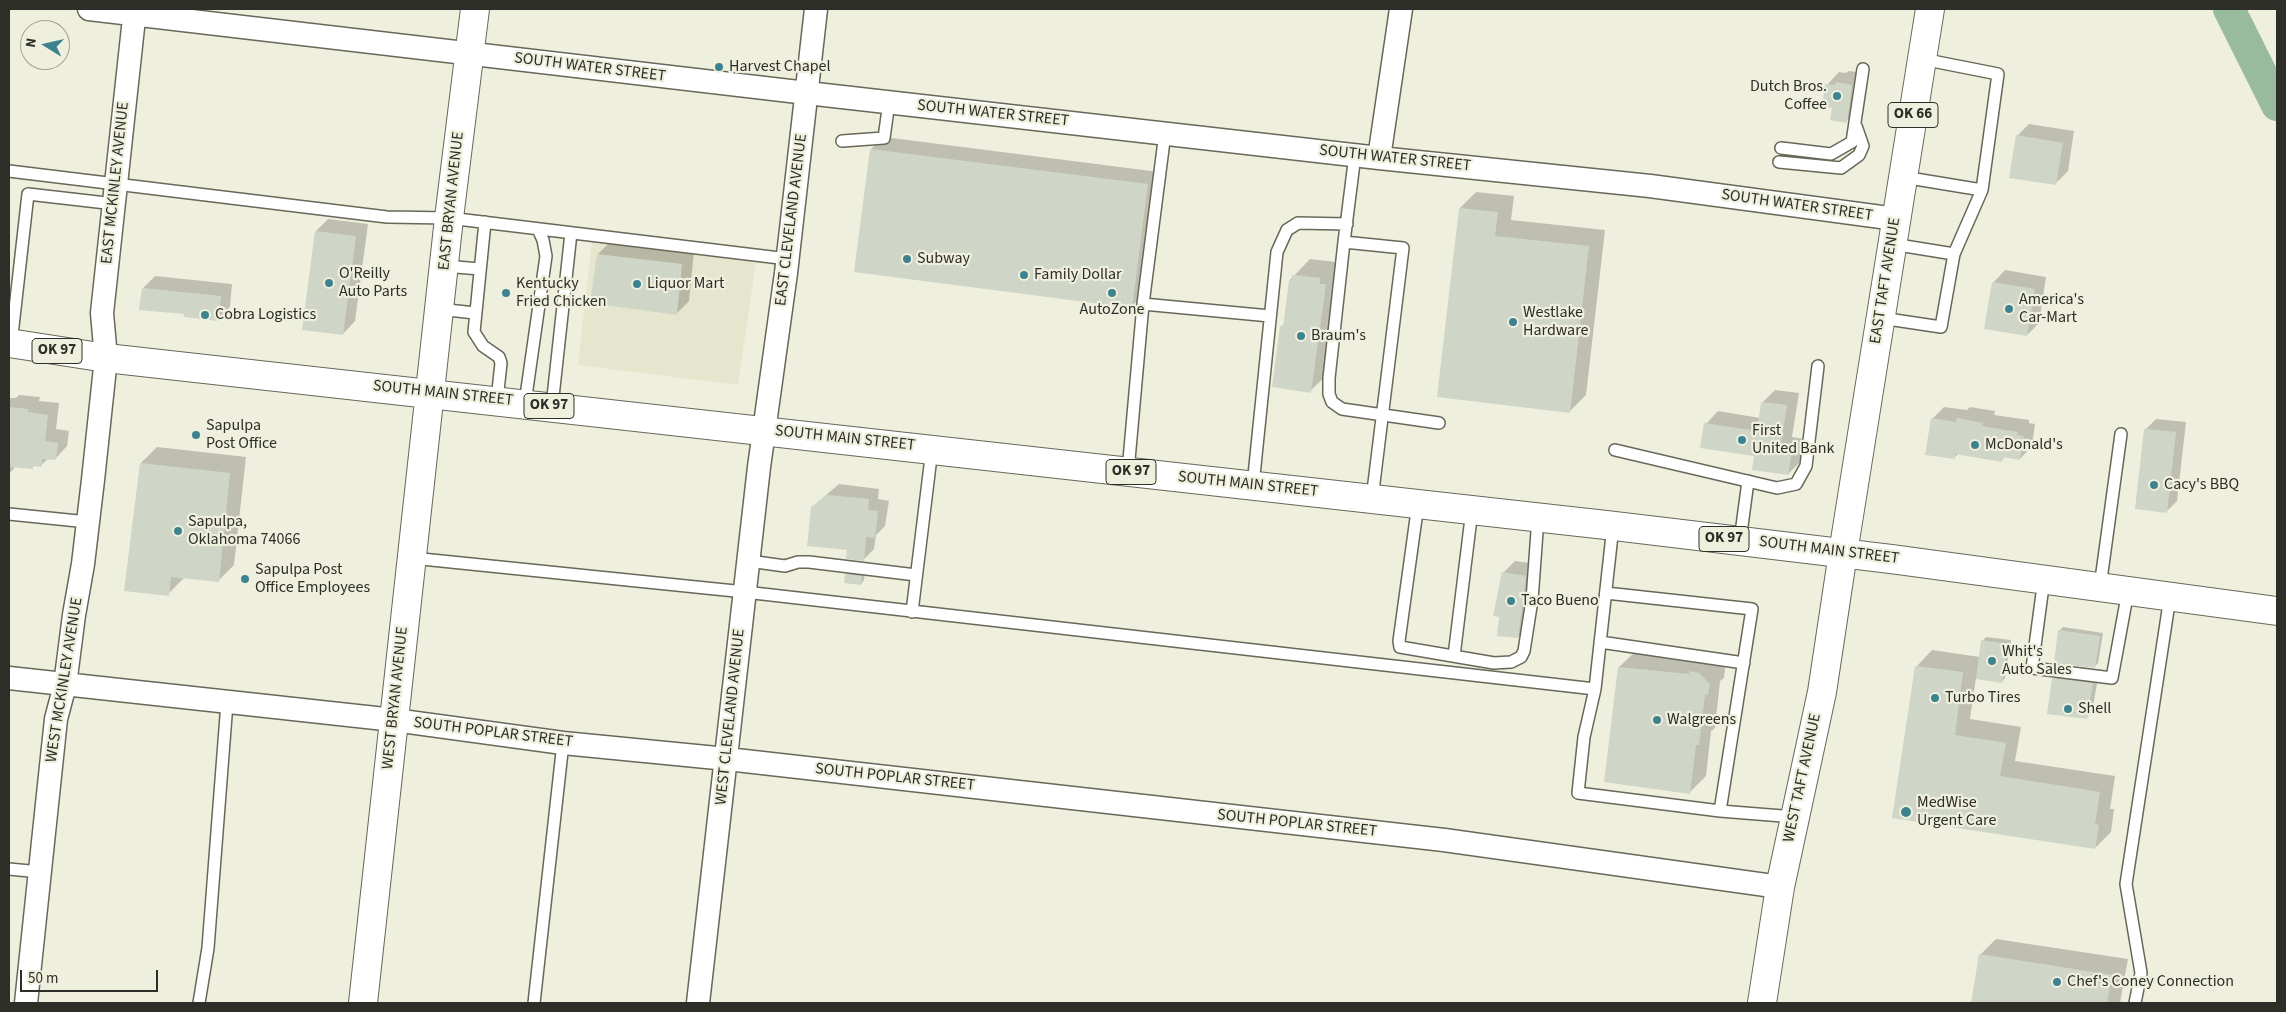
<!DOCTYPE html>
<style>
body{margin:0}
#map{position:relative;width:2286px;height:1012px;overflow:hidden;background:#efefde;font-family:"Source Sans 3",sans-serif}
canvas{display:block}
.frame{position:absolute;inset:0;border:10px solid #2e2e28;pointer-events:none}
.north{position:absolute;left:20px;top:20px;width:50px;height:50px;box-sizing:border-box;background:#efefde;border:1px solid #a2a295;border-radius:50%;rotate:279deg;font-size:14px;font-weight:700;line-height:20px;text-align:center;color:#2e2e28}
.north::after{content:'';display:block;margin:auto;width:18px;height:22px;background:#3d838f;clip-path:polygon(50% 0,100% 100%,50% 72%,0 100%)}
.scale{position:absolute;left:20px;top:970px;width:138px;height:22px;box-sizing:border-box;border:2px solid #2e2e28;border-top:0;padding-left:6px;font-size:15px;line-height:18px;white-space:nowrap;color:#2e2e28;-webkit-text-stroke:4px #efefde;paint-order:stroke}
</style>
<div id="map">
<canvas width="2286" height="1012"></canvas>
<div class="frame"></div>
<div class="north">N</div>
<div class="scale">50 m</div>
</div>
<script>
const g = document.querySelector('canvas').getContext('2d');
g.lineJoin = 'round';
function paint(path, color) { g.fillStyle = color; g.fill(path, 'evenodd'); }
const poly = rows => new Path2D(rows.map(r => 'M' + r).join(''));
function strokePath(path, color, width, dash) { g.strokeStyle = color; g.lineWidth = width; g.lineCap = dash ? 'butt' : 'round'; g.setLineDash(dash || []); g.stroke(path); }
function label(font, color, halo, rows, align = 'center') {
  g.font = font + ' "Source Sans 3",sans-serif'; g.lineWidth = 4.5; g.setLineDash([]); g.textBaseline = 'middle'; g.strokeStyle = halo; g.fillStyle = color; for (const [text, x, y, turn = 0] of rows) {
    g.save(); g.translate(x, y); g.rotate((+turn || 0) * Math.PI / 180); g.textAlign = isNaN(turn) ? turn : align; if (halo) g.strokeText(text, 0, 0); g.fillText(text, 0, 0); g.restore();
  }
}
const built = poly([
 [592,242,756,261,738,385,578,365]
]);
const shadow = poly([
 [1849,71,1864,73,1859,109,1846,121,1833,107,1827,85,1839,72,1846,73],
 [2029,124,2074,131,2068,171,2056,183,2017,136],
 [884,137,1159,172,1144,294,1132,306,871,149],
 [1476,192,1514,196,1511,220,1605,230,1586,395,1570,411,1460,208],
 [328,219,368,224,355,321,343,334,316,231],
 [610,242,694,252,689,301,677,313,598,254],
 [1310,259,1336,262,1335,268,1341,269,1327,375,1310,391,1281,327,1285,323,1290,280],
 [2005,270,2046,277,2039,323,2027,335,1993,283],
 [155,276,232,284,230,307,218,319,186,313,143,288],
 [1775,390,1799,393,1792,437,1804,439,1800,462,1788,474,1706,424,1718,411,1760,418,1763,402],
 [19,395,40,397,39,401,59,403,56,429,69,431,67,446,55,459,49,458,41,465,35,465,32,468,16,466,9,474,9,398,16,398],
 [1944,407,1967,410,1970,407,1995,411,1994,415,2029,420,2029,423,2035,424,2032,446,2020,459,2006,456,2001,460,1959,453,1954,458,1932,419],
 [2156,419,2186,422,2177,501,2167,511,2145,430],
 [157,447,246,457,234,565,218,581,184,578,168,594,141,463],
 [839,484,879,489,878,499,889,501,885,526,876,535,874,549,863,560,848,549,812,507],
 [1515,561,1538,564,1530,625,1518,637,1503,573],
 [849,571,865,573,864,580,861,584,846,574],
 [2063,627,2103,633,2098,663,2094,667,2059,631],
 [1986,637,2011,640,2005,678,2002,682,1976,678,1970,719,2021,727,2015,761,2115,776,2110,809,2114,809,2111,832,2095,848,1894,816,1917,666,1932,650,1980,657,1983,640],
 [1636,651,1716,657,1725,668,1724,678,1720,681,1715,728,1711,731,1706,776,1690,792,1619,667],
 [2058,673,2098,678,2092,712,2086,718,2053,679],
 [1996,939,2128,959,2120,1003,1972,1003,1980,955]
]);
const river = poly([
 [2229,9,2277,105]
]);
const building = poly([
 [1836,82,1852,85,1847,123,1830,120,1832,108,1822,107,1825,84,1835,85],
 [2016,135,2063,143,2056,185,2009,178],
 [870,149,1148,184,1132,308,854,272],
 [1459,208,1498,212,1495,236,1589,246,1570,413,1437,397],
 [315,231,356,236,343,335,302,330],
 [597,254,682,264,677,315,590,303],
 [1292,275,1320,278,1320,284,1326,284,1311,393,1272,387,1280,326,1283,327,1289,280,1292,280],
 [1992,282,2035,289,2027,336,1984,329],
 [142,288,221,296,218,321,184,317,184,314,139,310],
 [1761,402,1787,405,1780,449,1792,451,1788,475,1752,470,1754,456,1700,448,1704,423,1757,431],
 [9,407,28,409,28,412,48,415,45,441,58,443,56,460,42,459,42,467,33,466,33,469,9,467],
 [1931,418,1956,422,1957,418,1983,423,1982,426,2018,432,2017,435,2024,436,2020,460,2003,457,2002,462,1955,454,1955,459,1925,455],
 [2144,429,2176,432,2167,513,2135,509],
 [140,463,230,473,219,582,171,577,169,596,124,591],
 [827,495,869,499,868,510,878,511,875,538,866,537,864,561,846,559,847,550,807,546,811,507],
 [1502,572,1526,576,1518,638,1497,636,1499,617,1493,616],
 [845,574,862,576,861,585,844,583],
 [2058,630,2100,636,2095,668,2054,663],
 [1981,640,2008,644,2002,683,1976,679],
 [1915,666,1963,672,1955,735,2006,743,2000,776,2100,792,2095,824,2099,825,2095,849,1892,818],
 [1618,667,1689,674,1689,671,1699,673,1710,684,1708,695,1705,695,1699,745,1696,745,1690,794,1604,782],
 [2052,678,2093,683,2087,719,2047,714],
 [1979,954,2112,975,2107,1003,1971,1003]
]);
const lane = poly([
 [842,141,884,138,889,102],
 [1781,148,1831,154,1852,142,1863,69],
 [1355,155,1344,242,1403,248,1372,499],
 [1779,162,1841,168,1859,155,1863,146,1856,126],
 [9,171,387,217,449,218,788,259],
 [1903,177,1982,190],
 [485,222,474,332,483,346,499,357,501,363,497,400],
 [1344,242,1329,378,1329,394,1332,402,1342,409,1439,423],
 [1892,244,1954,254],
 [444,266,480,269],
 [1143,304,1270,316],
 [439,309,475,313],
 [1881,318,1941,327,1954,254,1982,190,1998,74,1922,59],
 [11,344,28,194,115,204],
 [525,403,546,256,543,240,538,229],
 [552,406,571,233],
 [1615,450,1777,488,1796,484,1806,466,1818,366],
 [1128,471,1143,304,1165,133],
 [1253,485,1277,252,1287,230,1298,223,1347,224],
 [1418,504,1399,641,1400,647,1494,663,1511,662,1521,657,1524,651,1532,600,1538,518],
 [9,514,88,522],
 [1613,526,1595,689,1584,737,1578,793,1720,811,1795,817],
 [1740,541,1748,481],
 [412,558,745,592,1595,689],
 [749,561,785,566,798,562,809,562,916,575],
 [2044,579,2032,668,2112,678,2128,591],
 [2100,587,2121,434],
 [1606,593,1752,609,1720,811],
 [912,612,932,449],
 [1600,642,1744,663],
 [1454,656,1472,510],
 [9,869,40,872],
 [199,1003,208,948,227,703],
 [534,1003,563,743],
 [2135,1003,2141,973,2126,884,2170,597]
]);
const street = poly([
 [89,9,807,93,1379,158,1650,186,1896,219],
 [1379,158,1401,9],
 [9,678,394,720,563,743,727,759,1444,840,1780,887],
 [26,1003,56,719,65,685,74,615,83,564,93,480,106,358,102,313,135,9],
 [698,1003,759,467,786,273,816,9]
]);
const secondary = poly([
 [363,1003,449,218,475,9],
 [1762,1003,1780,887,1822,692,1843,553]
]);
const primary = poly([
 [9,343,106,358,1606,525,1891,559,2277,611],
 [1843,553,1930,9]
]);
const markers = [
 [719,67,5,"#3d838f"],
 [1837,96,5,"#3d838f"],
 [907,259,5,"#3d838f"],
 [1024,275,5,"#3d838f"],
 [329,283,5,"#3d838f"],
 [637,284,5,"#3d838f"],
 [506,293,5,"#3d838f"],
 [1112,293,5,"#3d838f"],
 [2009,309,5,"#3d838f"],
 [205,315,5,"#3d838f"],
 [1513,322,5,"#3d838f"],
 [1301,336,5,"#3d838f"],
 [196,435,5,"#3d838f"],
 [1742,440,5,"#3d838f"],
 [1975,445,5,"#3d838f"],
 [2154,485,5,"#3d838f"],
 [178,531,5,"#3d838f"],
 [245,579,5,"#3d838f"],
 [1511,601,5,"#3d838f"],
 [1992,661,5,"#3d838f"],
 [1935,698,5,"#3d838f"],
 [2068,709,5,"#3d838f"],
 [1657,720,5,"#3d838f"],
 [1906,812,6,"#3d838f"],
 [2057,982,5,"#3d838f"]
];
const shields = [
 [1913,115,50],
 [57,351,50],
 [549,406,50],
 [1131,472,50],
 [1724,539,50]
];
const shieldNames = [
 ["OK 66",1913,115],
 ["OK 97",57,351],
 ["OK 97",549,406],
 ["OK 97",1131,472],
 ["OK 97",1724,539]
];
const poiNames = [
 ["Harvest Chapel",729,67],
 ["Dutch Bros.",1827,87,"right"],
 ["Coffee",1827,105,"right"],
 ["Subway",917,259],
 ["O'Reilly",339,274],
 ["Auto Parts",339,292],
 ["Family Dollar",1034,275],
 ["Kentucky",516,284],
 ["Fried Chicken",516,302],
 ["Liquor Mart",647,284],
 ["America's",2019,300],
 ["Car-Mart",2019,318],
 ["AutoZone",1112,310,"center"],
 ["Westlake",1523,313],
 ["Hardware",1523,331],
 ["Cobra Logistics",215,315],
 ["Braum's",1311,336],
 ["Sapulpa",206,426],
 ["Post Office",206,444],
 ["First",1752,431],
 ["United Bank",1752,449],
 ["McDonald's",1985,445],
 ["Cacy's BBQ",2164,485],
 ["Sapulpa,",188,522],
 ["Oklahoma 74066",188,540],
 ["Sapulpa Post",255,570],
 ["Office Employees",255,588],
 ["Taco Bueno",1521,601],
 ["Whit's",2002,652],
 ["Auto Sales",2002,670],
 ["Turbo Tires",1945,698],
 ["Shell",2078,709],
 ["Walgreens",1667,720],
 ["MedWise",1917,803],
 ["Urgent Care",1917,821],
 ["Chef's Coney Connection",2067,982]
];
const streetNames = [
 ["SOUTH WATER STREET",590,68,7],
 ["SOUTH WATER STREET",993,114,6],
 ["SOUTH WATER STREET",1395,159,6],
 ["EAST MCKINLEY AVENUE",116,183,-84],
 ["EAST BRYAN AVENUE",452,201,-84],
 ["SOUTH WATER STREET",1797,206,8],
 ["EAST CLEVELAND AVENUE",792,220,-83],
 ["EAST TAFT AVENUE",1886,281,-81],
 ["SOUTH MAIN STREET",443,394,6],
 ["SOUTH MAIN STREET",845,439,6],
 ["SOUTH MAIN STREET",1248,485,6],
 ["SOUTH MAIN STREET",1829,551,7],
 ["WEST MCKINLEY AVENUE",65,680,-81],
 ["WEST BRYAN AVENUE",396,698,-84],
 ["WEST CLEVELAND AVENUE",731,717,-84],
 ["SOUTH POPLAR STREET",493,733,7],
 ["SOUTH POPLAR STREET",895,778,6],
 ["WEST TAFT AVENUE",1803,778,-78],
 ["SOUTH POPLAR STREET",1297,824,6]
];
paint(built, '#e6e5cd');
paint(shadow, '#0003');
strokePath(river, '#98bc9b', 32);
paint(building, '#d0d6c7');
strokePath(lane, '#686759', 14);
strokePath(street, '#686759', 25);
strokePath(secondary, '#686759', 30);
strokePath(primary, '#686759', 30);
strokePath(lane, '#fff', 11);
strokePath(street, '#fff', 22);
strokePath(secondary, '#fff', 28);
strokePath(primary, '#fff', 28);
for (const [x, y, r, color] of markers) { const dot = new Path2D(); dot.arc(x, y, r, 0, 2 * Math.PI); g.fillStyle = color; g.fill(dot); strokePath(dot, '#efefde', 2); }
for (const [x, y, w] of shields) { const box = new Path2D(); box.roundRect(x - w / 2, y - 12.5, w, 25, 4); g.fillStyle = '#efefde'; g.fill(box); strokePath(box, '#2e2e28', 1); }
label('bold 15px', '#2e2e28', null, shieldNames);
label('16px', '#2e2e28', '#efefde', poiNames, 'left');
label('16px', '#2e2e28', '#efefde', streetNames);
</script>
